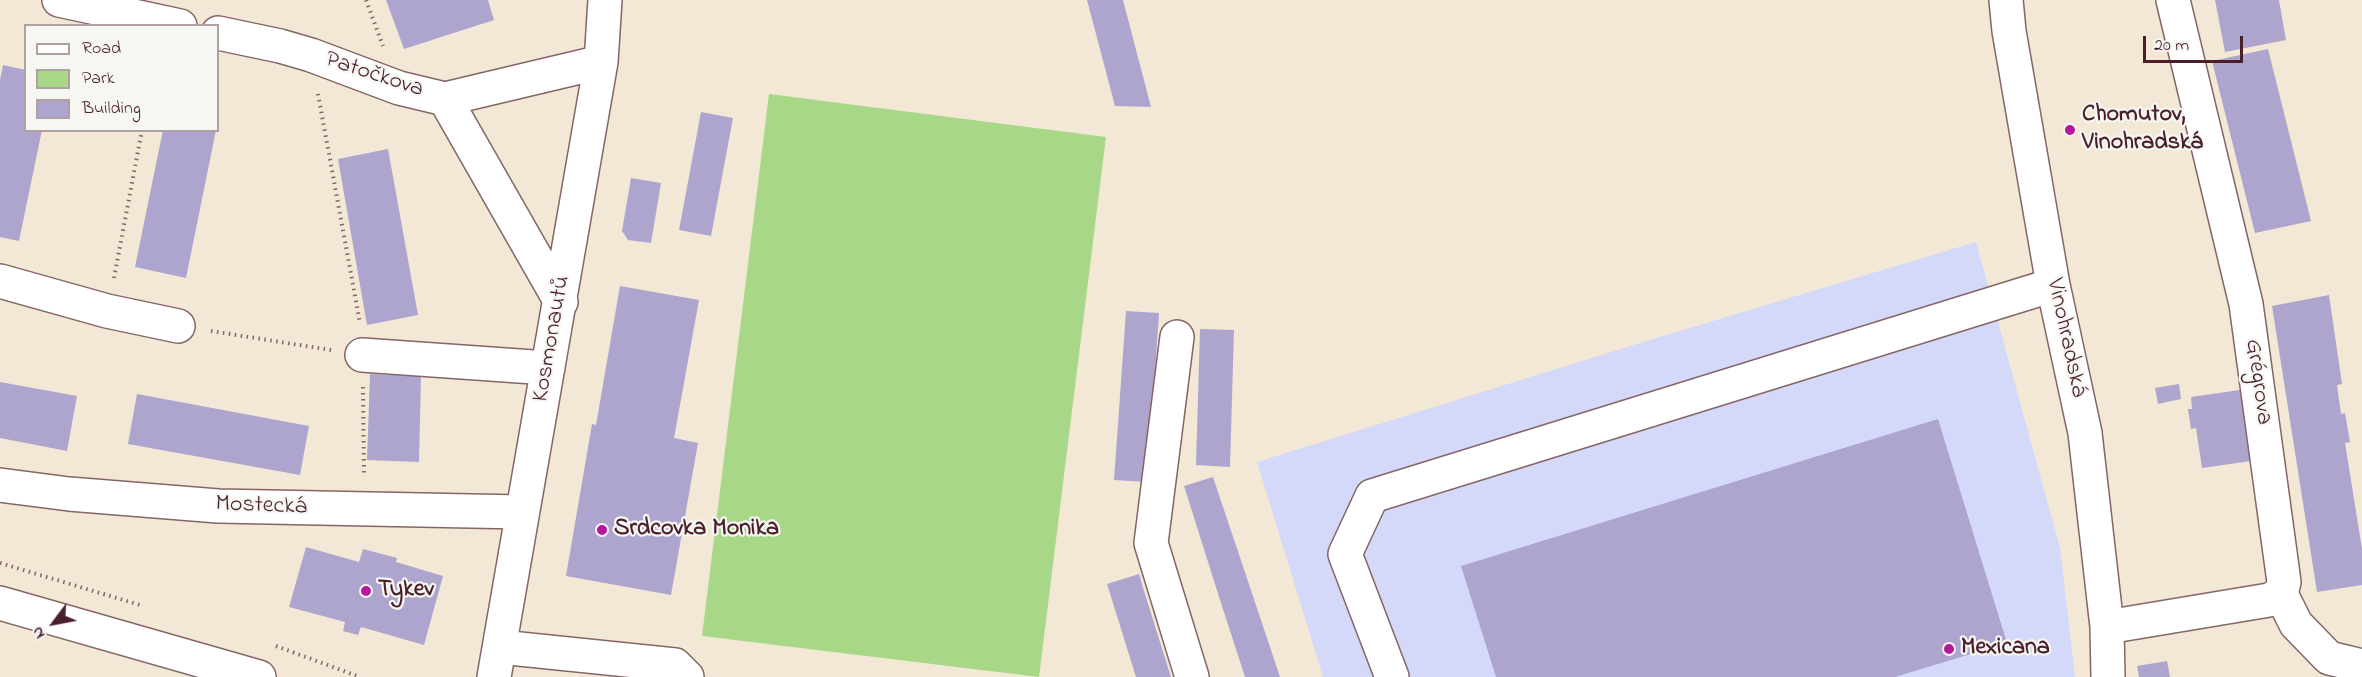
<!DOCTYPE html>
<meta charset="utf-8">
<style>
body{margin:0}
#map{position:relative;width:2362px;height:677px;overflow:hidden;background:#f2e8d5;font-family:"Indie Flower",sans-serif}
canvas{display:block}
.legend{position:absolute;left:24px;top:24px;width:195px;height:108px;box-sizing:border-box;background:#f6f6f2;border:2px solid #b1a0a2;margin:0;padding:8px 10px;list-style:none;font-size:18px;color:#4a1f2b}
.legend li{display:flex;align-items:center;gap:12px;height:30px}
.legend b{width:30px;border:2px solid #b1a0a2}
.north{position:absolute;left:24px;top:593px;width:60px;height:60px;-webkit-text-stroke:4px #f6f6f2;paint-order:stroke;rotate:238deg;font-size:16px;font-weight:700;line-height:24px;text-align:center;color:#4a1f2b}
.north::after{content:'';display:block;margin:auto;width:21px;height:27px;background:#4a1f2b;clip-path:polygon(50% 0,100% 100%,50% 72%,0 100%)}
.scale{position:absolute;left:2143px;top:36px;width:100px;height:27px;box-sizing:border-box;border:3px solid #4a1f2b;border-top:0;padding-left:8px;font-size:18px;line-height:21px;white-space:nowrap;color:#4a1f2b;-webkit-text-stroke:4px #f6f6f2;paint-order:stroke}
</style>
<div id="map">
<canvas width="2362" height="677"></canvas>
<ul class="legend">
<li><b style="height:8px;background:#fff"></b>Road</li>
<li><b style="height:16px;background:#a8d887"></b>Park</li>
<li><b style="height:16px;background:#aea5cf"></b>Building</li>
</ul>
<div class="north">N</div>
<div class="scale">20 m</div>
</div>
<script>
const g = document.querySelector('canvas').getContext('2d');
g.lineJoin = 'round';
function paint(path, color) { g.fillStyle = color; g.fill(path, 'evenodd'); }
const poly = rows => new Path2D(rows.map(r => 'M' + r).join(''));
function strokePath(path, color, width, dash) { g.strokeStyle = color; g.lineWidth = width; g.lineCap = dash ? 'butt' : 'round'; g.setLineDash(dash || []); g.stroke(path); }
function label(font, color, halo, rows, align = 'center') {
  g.font = font + ' "Indie Flower",sans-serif'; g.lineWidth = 4.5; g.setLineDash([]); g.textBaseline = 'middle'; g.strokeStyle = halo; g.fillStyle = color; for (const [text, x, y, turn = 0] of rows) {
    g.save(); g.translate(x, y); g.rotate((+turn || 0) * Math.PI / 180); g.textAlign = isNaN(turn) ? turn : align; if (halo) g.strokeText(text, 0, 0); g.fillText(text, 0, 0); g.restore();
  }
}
const built = poly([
 [1976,242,2060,548,2075,677,1323,677,1257,462,1640,343]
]);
const green = poly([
 [769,94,1106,137,1039,677,702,636]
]);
const building = poly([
 [386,0,488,0,494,20,404,49],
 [1087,0,1123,0,1151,107,1115,106],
 [2215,0,2279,0,2286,40,2225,52],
 [2268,49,2311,221,2255,233,2212,61],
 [3,65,26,70,26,130,42,130,19,241,0,237,0,80],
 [701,112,733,118,711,236,679,230],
 [163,130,216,130,186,278,135,267],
 [388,149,418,315,367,325,338,159],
 [631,178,661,183,651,243,628,240,622,231],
 [620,286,699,300,674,438,698,443,671,595,566,576,592,424,596,425],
 [2329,295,2342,384,2337,385,2341,414,2345,413,2350,442,2345,443,2362,549,2362,585,2317,592,2272,306],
 [1126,311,1159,313,1148,482,1114,480],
 [1200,329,1234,330,1230,467,1196,465],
 [370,374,421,376,419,462,367,460],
 [0,382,77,396,67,451,0,438],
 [2179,384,2181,399,2158,404,2155,388],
 [2240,390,2251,461,2202,468,2196,428,2191,429,2188,409,2192,409,2191,397],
 [137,394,309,426,300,475,128,444],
 [1938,419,2007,643,1895,677,1496,677,1461,566],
 [1213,477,1268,641,1280,677,1245,677,1221,603,1184,486],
 [306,547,359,562,363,549,397,558,396,562,443,576,424,645,361,627,358,635,343,631,345,622,289,607],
 [1139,574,1144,591,1171,677,1136,677,1112,600,1107,584],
 [2167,661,2170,677,2139,677,2137,666]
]);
const path = poly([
 [366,0,383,46],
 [318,94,360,323],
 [114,278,142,130],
 [211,331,331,350],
 [363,387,364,476],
 [0,563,140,605],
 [276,646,360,677]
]);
const minor = poly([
 [59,0,180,26],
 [2006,0,2009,31,2053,285,2085,433,2107,627,2108,677],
 [218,33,280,46,311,55,399,88,445,99,601,62],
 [445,99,561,302],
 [0,281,107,311,178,326],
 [1177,337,1151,543,1192,677],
 [362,355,548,368],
 [0,485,69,494,218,506,522,512],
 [2281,594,2296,624,2329,658,2362,666],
 [0,603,259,677],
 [2107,627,2269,600,2281,594,2284,582,2246,304,2173,0],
 [500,647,675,665,687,677],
 [494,677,601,62,605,0],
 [1392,677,1345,554,1372,496,2053,285]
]);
const markers = [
 [2070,130,6,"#b5179e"],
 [602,530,6,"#b5179e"],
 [366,591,6,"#b5179e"],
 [1949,649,6,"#b5179e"]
];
const streetNames = [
 ["Patočkova",374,76,18],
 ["Vinohradská",2065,338,78],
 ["Kosmonautů",553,339,-80],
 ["Grégrova",2257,382,82],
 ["Mostecká",261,507,2]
];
const poiNames = [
 ["Chomutov,",2082,116],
 ["Vinohradská",2082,144],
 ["Srdcovka Monika",614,530],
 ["Tykev",378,591],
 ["Mexicana",1961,649]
];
paint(built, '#d4d8f9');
paint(green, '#a8d887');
paint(building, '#aea5cf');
strokePath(minor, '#856566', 36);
strokePath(path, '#856566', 4, [1.5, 4.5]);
strokePath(minor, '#fff', 33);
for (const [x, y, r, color] of markers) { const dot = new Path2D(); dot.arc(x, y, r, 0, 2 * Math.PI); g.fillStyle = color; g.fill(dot); strokePath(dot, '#f6f6f2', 2); }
label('24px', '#4a1f2b', '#f6f6f2', streetNames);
label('bold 24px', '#4a1f2b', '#f6f6f2', poiNames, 'left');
</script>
